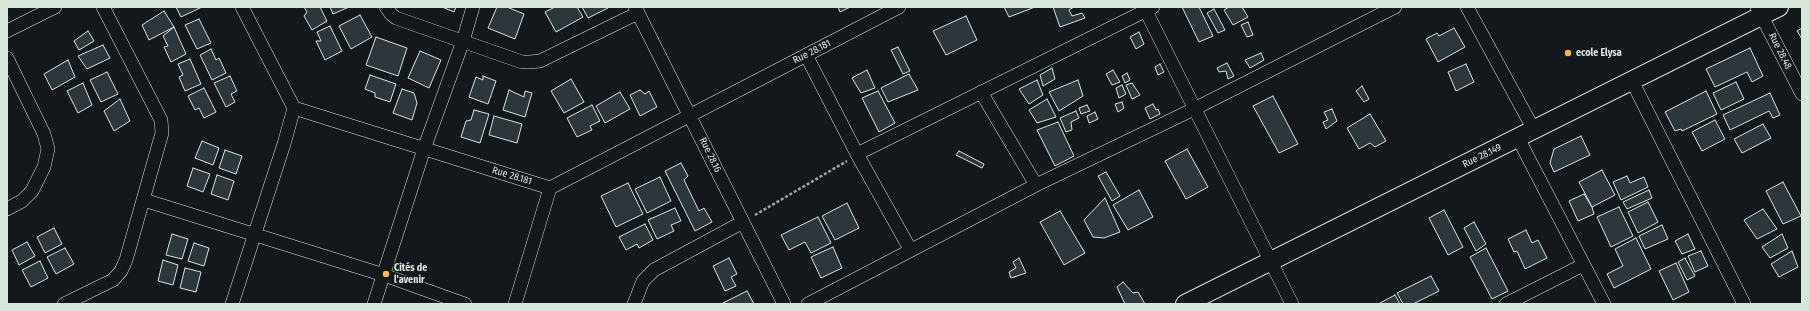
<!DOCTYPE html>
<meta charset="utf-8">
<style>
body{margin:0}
#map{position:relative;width:1809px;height:311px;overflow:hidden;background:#14181c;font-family:"Fira Sans Condensed",sans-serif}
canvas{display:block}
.frame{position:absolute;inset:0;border:8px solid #d8e6dc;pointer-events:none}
</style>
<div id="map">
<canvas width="1809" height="311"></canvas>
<div class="frame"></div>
</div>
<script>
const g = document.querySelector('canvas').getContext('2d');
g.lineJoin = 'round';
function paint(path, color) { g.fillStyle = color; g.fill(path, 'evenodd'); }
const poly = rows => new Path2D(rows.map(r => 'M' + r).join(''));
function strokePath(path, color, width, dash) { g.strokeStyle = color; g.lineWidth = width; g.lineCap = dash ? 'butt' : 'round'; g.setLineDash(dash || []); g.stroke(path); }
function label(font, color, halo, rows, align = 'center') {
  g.font = font + ' "Fira Sans Condensed",sans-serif'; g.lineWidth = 3; g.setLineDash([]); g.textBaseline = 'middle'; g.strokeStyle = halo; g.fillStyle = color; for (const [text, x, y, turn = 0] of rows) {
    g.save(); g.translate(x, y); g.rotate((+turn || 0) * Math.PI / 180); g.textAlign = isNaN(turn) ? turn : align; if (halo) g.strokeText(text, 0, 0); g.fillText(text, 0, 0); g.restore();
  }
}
const building = poly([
 [176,7,202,7,181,17,176,7],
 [304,7,320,7,327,21,312,30,304,16,307,12,304,7],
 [330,7,349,7,333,14,330,7],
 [442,7,456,7,454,12,442,7],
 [497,7,507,7,524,14,515,39,488,28,497,7],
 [555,7,577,7,583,17,556,32,545,12,555,7],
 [582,7,607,7,608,8,588,18,582,7],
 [838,7,850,7,840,12,838,7],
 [1004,7,1035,7,1009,17,1004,7],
 [1053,7,1074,7,1069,10,1072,16,1082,13,1085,18,1060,27,1053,7],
 [1182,7,1199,7,1213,36,1199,42,1182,7],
 [1229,7,1242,7,1248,17,1233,25,1224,10,1229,7],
 [1214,9,1225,30,1218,33,1207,13,1214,9],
 [164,11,174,27,149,40,142,25,164,11],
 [360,15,372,37,351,49,339,26,360,15],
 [966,16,977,40,946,55,933,31,966,16],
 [199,19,211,43,197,49,185,25,199,19],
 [1248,22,1253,35,1247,37,1241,25,1248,22],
 [330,26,342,51,325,60,316,41,321,41,317,32,330,26],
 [174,27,186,54,171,62,164,47,168,46,163,36,174,27],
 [1454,28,1465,47,1438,62,1426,39,1437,33,1439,36,1454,28],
 [1802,28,1802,39,1797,31,1802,28],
 [88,31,94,41,79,50,74,41,88,31],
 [1139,32,1144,44,1136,49,1130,37,1139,32],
 [376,37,407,48,398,76,366,65,376,37],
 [103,45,110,58,87,69,78,56,103,45],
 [898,47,910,71,903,74,891,50,898,47],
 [1750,48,1763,76,1752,82,1747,72,1715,87,1706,69,1750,48],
 [211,49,216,60,219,58,226,73,212,80,200,55,211,49],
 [420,51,441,60,429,88,408,78,420,51],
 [1261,53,1264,60,1250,68,1245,60,1261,53],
 [190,59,201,84,185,91,179,77,183,75,178,64,190,59],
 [68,60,75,77,52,90,44,74,68,60],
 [1227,63,1234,76,1228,79,1226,71,1219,72,1217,68,1227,63],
 [1160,64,1164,72,1158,75,1155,67,1160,64],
 [1466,64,1474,82,1456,91,1448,72,1466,64],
 [1052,68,1055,79,1043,86,1040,75,1052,68],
 [867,70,875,88,861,93,852,78,867,70],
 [1113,70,1120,82,1112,85,1106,74,1113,70],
 [107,72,118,94,101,102,90,80,107,72],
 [1127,73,1130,80,1125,83,1122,76,1127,73],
 [909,74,918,90,888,102,881,88,909,74],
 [370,75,396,84,390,102,375,97,375,93,365,89,370,75],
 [230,76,237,91,231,94,235,102,226,107,214,83,230,76],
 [483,76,496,81,488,104,469,97,476,77,483,80,483,76],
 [571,79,584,102,564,113,551,91,571,79],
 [1037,80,1043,95,1029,104,1019,89,1037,80],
 [1078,80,1083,96,1059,111,1049,92,1078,80],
 [1736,82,1744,99,1721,110,1713,93,1736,82],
 [83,83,92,105,78,113,67,91,83,83],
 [1132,83,1140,95,1132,99,1126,85,1132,83],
 [1122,85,1126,94,1119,98,1116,88,1122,85],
 [1362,86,1369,99,1364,102,1356,91,1362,86],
 [204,88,216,112,204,118,199,108,195,110,188,96,204,88],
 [402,89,414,93,417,103,412,120,393,113,402,89],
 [509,90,524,97,525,91,532,93,525,117,503,110,509,90],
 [640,90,645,94,649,91,657,107,640,116,630,95,640,90],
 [878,91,895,123,879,132,862,98,878,91],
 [1706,91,1717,114,1682,131,1681,129,1675,131,1665,112,1706,91],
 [620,92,630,109,605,123,596,106,620,92],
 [1770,93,1780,115,1773,118,1769,111,1730,130,1723,115,1770,93],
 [1273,96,1298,144,1279,153,1253,106,1273,96],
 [120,99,130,121,114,131,104,111,120,99],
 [1047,99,1056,117,1037,123,1029,110,1047,99],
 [1122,102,1124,108,1118,112,1115,104,1122,102],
 [1153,104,1156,110,1158,109,1160,114,1150,119,1145,108,1153,104],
 [592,105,600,121,590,126,592,130,577,137,567,118,592,105],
 [1087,105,1090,111,1081,114,1079,108,1087,105],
 [1332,109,1337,121,1326,129,1323,122,1328,120,1324,112,1332,109],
 [474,110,489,114,480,143,461,137,466,121,471,120,474,110],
 [1076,111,1079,118,1071,122,1072,130,1066,132,1060,118,1076,111],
 [1095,112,1098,119,1089,123,1087,116,1095,112],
 [1370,114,1386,141,1375,147,1370,143,1359,149,1347,128,1370,114],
 [494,116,522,124,517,143,489,135,494,116],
 [1715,120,1725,139,1702,151,1692,132,1715,120],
 [1058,122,1074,156,1055,166,1037,130,1058,122],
 [1763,124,1771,138,1742,153,1734,139,1763,124],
 [1581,136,1590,155,1554,172,1550,163,1554,149,1581,136],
 [202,141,219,148,213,165,195,158,202,141],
 [1187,149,1208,187,1186,199,1165,161,1187,149],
 [225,150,242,156,236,174,219,168,225,150],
 [959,151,984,164,982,168,956,155,959,151],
 [681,163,688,176,684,180,699,211,704,208,712,222,695,231,665,171,681,163],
 [193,168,210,174,203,192,187,186,193,168],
 [1602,170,1615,195,1592,207,1579,182,1602,170],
 [1106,172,1120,196,1112,201,1098,176,1106,172],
 [217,175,234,181,228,200,211,194,217,175],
 [1627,176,1630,183,1644,177,1648,187,1621,200,1613,182,1627,176],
 [660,177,671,201,647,213,635,189,660,177],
 [1783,182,1801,216,1783,224,1766,191,1783,182],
 [628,183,643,214,616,227,601,196,628,183],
 [1139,190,1153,217,1128,230,1113,205,1139,190],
 [1649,190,1652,198,1627,209,1623,202,1649,190],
 [1584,194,1592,207,1594,214,1578,221,1569,201,1584,194],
 [1105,198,1120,232,1104,238,1093,237,1084,220,1105,198],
 [1648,202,1658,222,1638,233,1628,212,1648,202],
 [847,203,859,228,835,240,822,216,847,203],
 [1619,207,1633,236,1611,247,1597,217,1619,207],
 [675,208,681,221,671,225,674,231,657,239,648,220,675,208],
 [1763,209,1777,229,1757,239,1744,220,1763,209],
 [1444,210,1463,247,1448,255,1429,218,1444,210],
 [1060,211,1085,253,1064,265,1040,222,1060,211],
 [818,217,831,243,811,253,805,242,789,250,781,235,818,217],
 [1474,222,1486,244,1476,251,1464,228,1474,222],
 [645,224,653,240,639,248,637,244,626,250,619,237,645,224],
 [1662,225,1668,239,1645,249,1639,236,1662,225],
 [54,228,62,244,45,253,37,237,54,228],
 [1526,230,1532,243,1538,240,1547,258,1525,269,1517,251,1514,252,1508,239,1526,230],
 [172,234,188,239,182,259,166,255,172,234],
 [1688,234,1695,249,1682,254,1675,241,1688,234],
 [1782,234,1788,248,1770,258,1762,247,1782,234],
 [1636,238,1651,269,1614,288,1607,274,1623,266,1615,249,1636,238],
 [27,242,35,256,19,265,12,250,27,242],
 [194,243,209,248,204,266,188,261,194,243],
 [833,247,842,268,821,278,811,257,833,247],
 [65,248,74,264,56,274,47,257,65,248],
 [1486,248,1508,291,1492,299,1470,257,1486,248],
 [1701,251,1708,266,1695,272,1688,256,1701,251],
 [1792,251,1798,267,1779,277,1771,264,1792,251],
 [729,258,737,274,731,277,736,286,725,291,713,266,729,258],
 [1019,258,1026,273,1011,278,1009,272,1016,268,1013,262,1019,258],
 [1685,258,1695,276,1687,280,1678,262,1685,258],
 [163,260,178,265,173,285,158,281,163,260],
 [40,261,48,278,31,287,22,270,40,261],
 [1676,263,1689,292,1673,300,1659,271,1676,263],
 [185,268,201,272,196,292,180,288,185,268],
 [1431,276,1439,291,1413,304,1403,304,1397,293,1431,276],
 [1123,282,1133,293,1138,292,1145,304,1125,304,1117,287,1123,282],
 [747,291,754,304,721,304,747,291],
 [1395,295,1400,304,1378,304,1395,295]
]);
const path = poly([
 [755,215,847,161]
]);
const street = poly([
 [242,7,294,108],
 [386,7,391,14,396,18,522,62,530,62,540,61,638,13],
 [635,7,784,304],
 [1144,7,1292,304],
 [1467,7,1534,130],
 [1757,7,1802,94],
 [7,31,55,7],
 [806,55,857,154,910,249],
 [7,58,44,134,48,149,44,167,32,191,22,201,7,209],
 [1632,81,1744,304],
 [981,92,1036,185],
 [294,108,550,188,899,7],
 [1518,138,1604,304],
 [857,154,1153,7],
 [144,200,384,275,465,304],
 [64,304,113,280,121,271,126,260,162,133,161,120,103,7],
 [232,304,284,144,294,108],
 [374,304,424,149,463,41,473,7],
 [515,304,550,188],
 [634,304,643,281,654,270,743,222],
 [808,304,1036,185,1194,109,1395,7],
 [1506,304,1583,265]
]);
const secondary = poly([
 [1185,304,1779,7]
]);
const markers = [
 [1568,53,4,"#ffb74d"],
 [386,274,4,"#ffb74d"]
];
const streetNames = [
 ["Rue 28.48",1780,51,63],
 ["Rue 28.181",812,52,-27],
 ["Rue 28.16",710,155,64],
 ["Rue 28.149",1482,156,-26],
 ["Rue 28.181",512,176,17]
];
const poiNames = [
 ["ecole Elysa",1576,53],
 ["Cités de",394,268],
 ["l'avenir",394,280]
];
paint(building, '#2c363c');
strokePath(building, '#d8e6dc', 1);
strokePath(street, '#d8e6dc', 14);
strokePath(secondary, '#d8e6dc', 20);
strokePath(path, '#9da8a2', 2.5, [3, 2]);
strokePath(street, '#14181c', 13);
strokePath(secondary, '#14181c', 18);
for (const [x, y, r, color] of markers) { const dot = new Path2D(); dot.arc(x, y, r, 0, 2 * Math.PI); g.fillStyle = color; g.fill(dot); strokePath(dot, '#14181c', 1.5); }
label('10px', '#d8e6dc', '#14181c', streetNames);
label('bold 10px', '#d8e6dc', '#14181c', poiNames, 'left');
</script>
